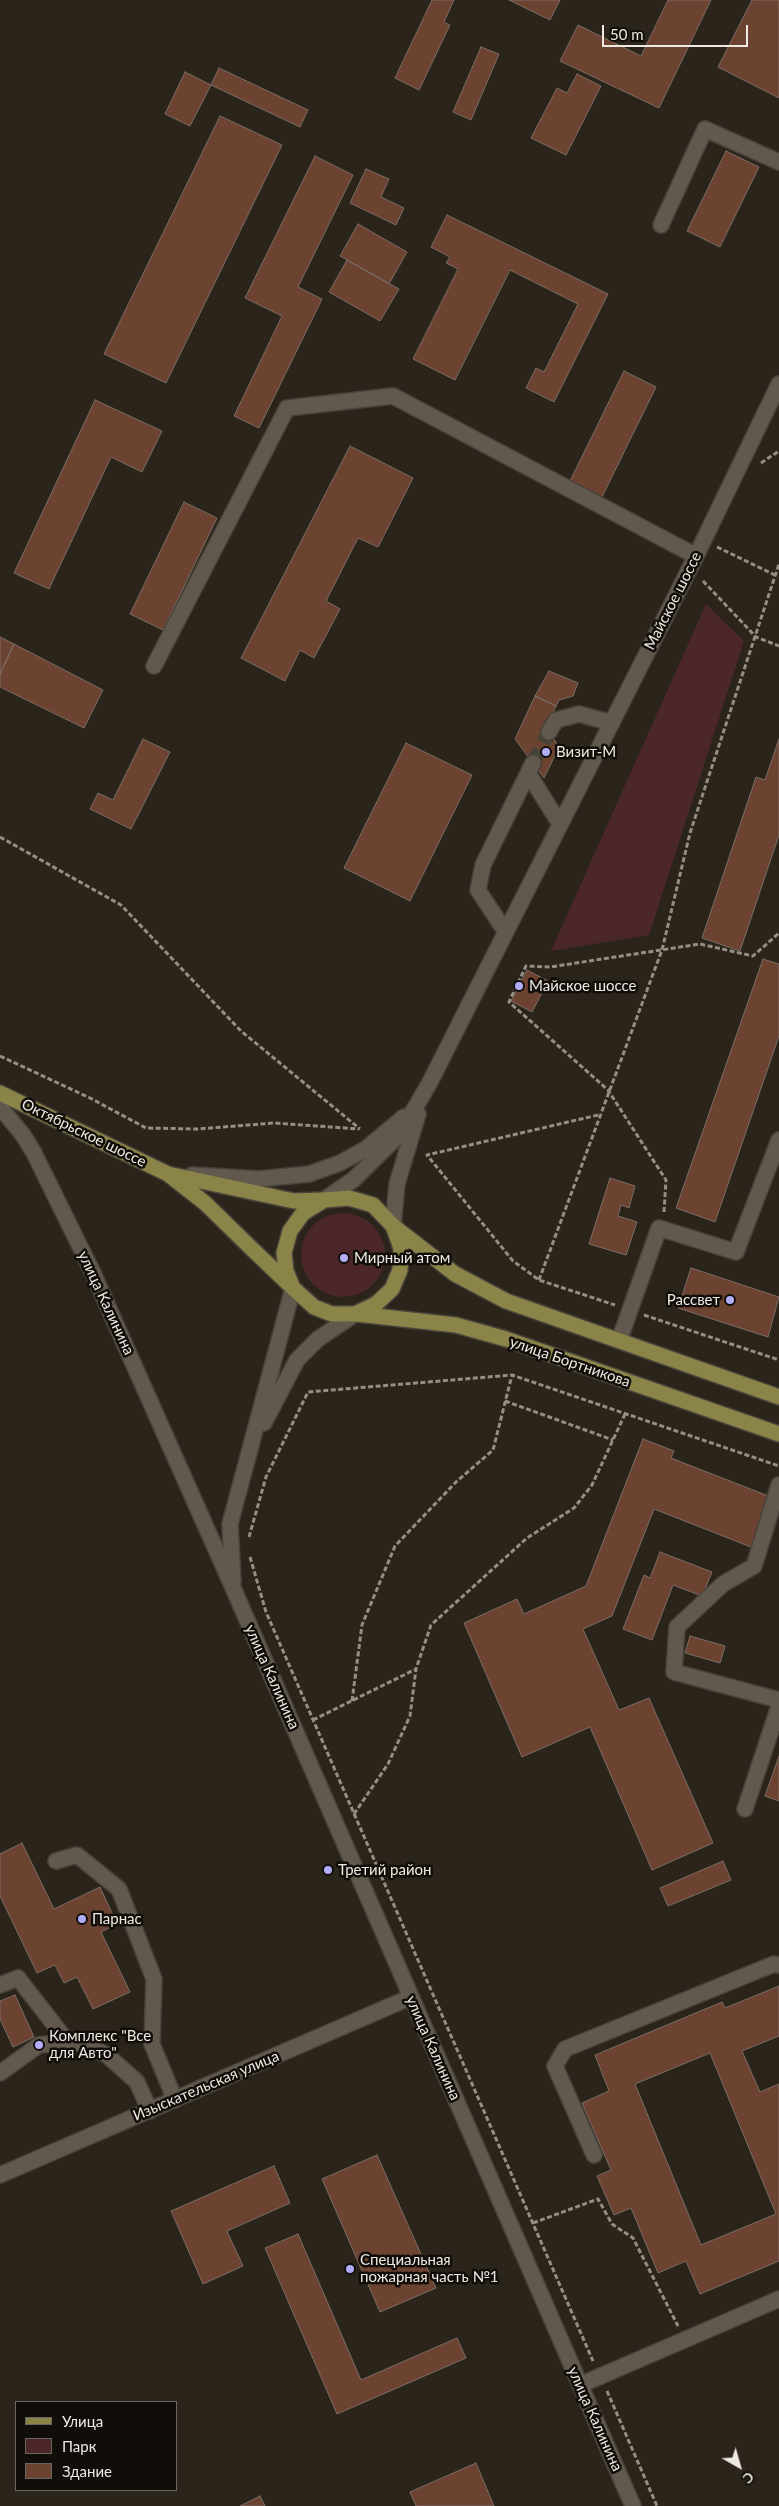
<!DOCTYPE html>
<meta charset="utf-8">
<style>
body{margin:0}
#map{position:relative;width:779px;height:2506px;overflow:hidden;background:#2b241a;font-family:Lato,sans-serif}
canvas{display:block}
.legend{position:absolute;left:15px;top:2401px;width:162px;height:90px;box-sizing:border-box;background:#110e09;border:1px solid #696660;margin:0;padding:6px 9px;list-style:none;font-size:15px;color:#eee9e2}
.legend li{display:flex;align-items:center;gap:10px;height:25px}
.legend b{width:25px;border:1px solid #696660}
.north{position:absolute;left:714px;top:2441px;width:50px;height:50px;-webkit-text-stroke:4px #110e09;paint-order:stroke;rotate:142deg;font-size:14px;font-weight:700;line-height:20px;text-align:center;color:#eee9e2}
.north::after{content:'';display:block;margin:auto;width:18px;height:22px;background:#eee9e2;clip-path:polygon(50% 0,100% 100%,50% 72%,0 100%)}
.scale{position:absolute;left:602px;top:25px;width:146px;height:22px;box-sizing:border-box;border:2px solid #eee9e2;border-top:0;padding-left:6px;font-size:15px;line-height:18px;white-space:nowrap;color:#eee9e2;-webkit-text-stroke:4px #110e09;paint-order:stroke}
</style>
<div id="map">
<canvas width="779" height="2506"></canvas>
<ul class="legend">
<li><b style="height:6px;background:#8b8449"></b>Улица</li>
<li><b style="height:14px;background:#4b2729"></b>Парк</li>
<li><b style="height:14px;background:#6c4330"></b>Здание</li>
</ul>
<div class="north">С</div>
<div class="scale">50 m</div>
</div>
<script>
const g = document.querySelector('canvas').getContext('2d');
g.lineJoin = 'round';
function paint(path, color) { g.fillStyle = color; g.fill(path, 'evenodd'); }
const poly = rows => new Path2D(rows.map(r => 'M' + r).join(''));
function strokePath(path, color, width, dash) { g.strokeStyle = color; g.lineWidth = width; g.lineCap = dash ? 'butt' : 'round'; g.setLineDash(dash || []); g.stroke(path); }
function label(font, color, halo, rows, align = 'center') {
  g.font = font + ' Lato,sans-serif'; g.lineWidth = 5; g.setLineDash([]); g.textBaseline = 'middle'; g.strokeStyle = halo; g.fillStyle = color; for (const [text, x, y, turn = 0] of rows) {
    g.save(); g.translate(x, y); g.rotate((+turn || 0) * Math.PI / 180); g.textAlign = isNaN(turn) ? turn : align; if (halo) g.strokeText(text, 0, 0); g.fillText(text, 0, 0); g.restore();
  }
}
const green = poly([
 [706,604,744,641,649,935,551,951],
 '301 1255a42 42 0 1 1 84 0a42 42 0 1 1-84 0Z'
]);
const building = poly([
 [432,0,454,0,444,22,450,25,419,90,395,78,432,0],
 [509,0,560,0,550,20,509,0],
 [668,0,711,0,659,108,560,61,578,25,641,56,668,0],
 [752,0,779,0,779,98,718,67,752,0],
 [481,47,499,54,471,120,453,112,481,47],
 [219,68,308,110,300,127,211,85,219,68],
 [185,72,211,85,190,126,165,114,185,72],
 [577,74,601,86,566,155,531,138,557,88,567,93,577,74],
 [220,116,282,145,166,383,104,354,220,116],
 [726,151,759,167,720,247,687,231,726,151],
 [315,156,353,175,298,287,322,299,259,428,234,416,282,316,245,298,315,156],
 [366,169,389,179,381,197,404,208,396,225,350,203,366,169],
 [447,215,608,294,554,402,526,388,536,368,544,372,578,304,510,270,455,380,413,359,458,269,446,263,450,257,431,247,447,215],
 [358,224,407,252,389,284,340,256,358,224],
 [347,260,399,289,380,321,329,292,347,260],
 [624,371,656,387,602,497,570,481,624,371],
 [95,400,162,431,142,472,111,457,49,589,14,573,95,400],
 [350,446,413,478,378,547,358,538,326,601,340,609,314,658,300,650,285,681,241,658,350,446],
 [184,502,217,518,163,630,130,614,184,502],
 [0,637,14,644,0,674,0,637],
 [14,644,103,690,84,728,0,687,0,674,14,644],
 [549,671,578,683,573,696,559,700,556,706,535,696,549,671],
 [535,696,556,706,546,727,559,747,544,778,515,739,535,696],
 [143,739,170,752,131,829,90,809,98,793,113,800,143,739],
 [779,739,779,835,740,951,702,938,756,777,765,780,779,739],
 [406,743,472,775,410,901,344,868,406,743],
 [763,959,779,964,779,1036,715,1222,676,1208,763,959],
 [527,970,548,981,532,1012,511,1001,527,970],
 [610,1178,635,1186,629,1208,621,1205,618,1216,637,1222,626,1255,589,1244,610,1178],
 [691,1268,779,1297,768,1337,678,1308,691,1268],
 [643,1439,674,1451,671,1458,771,1497,751,1547,654,1509,612,1616,583,1629,619,1710,649,1698,713,1843,652,1870,590,1727,522,1757,464,1623,517,1599,524,1614,586,1586,643,1439],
 [660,1552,712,1572,702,1596,673,1585,652,1640,623,1629,644,1575,650,1578,660,1552],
 [690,1636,725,1646,720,1663,685,1653,690,1636],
 [779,1756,779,1801,765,1796,779,1756],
 [22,1843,54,1909,100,1887,117,1924,101,1932,130,1992,93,2009,77,1977,64,1983,55,1965,37,1973,0,1896,0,1854,22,1843],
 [723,1861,731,1880,668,1906,660,1888,723,1861],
 [779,1986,779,2036,742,2051,760,2092,779,2084,779,2261,700,2294,686,2261,658,2273,631,2208,614,2215,597,2176,611,2170,582,2103,609,2091,595,2055,722,2002,725,2008,779,1986],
 [710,2053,776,2214,701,2245,635,2084,710,2053],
 [15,1995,34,2037,13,2047,0,2019,0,2001,15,1995],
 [377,2155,436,2288,380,2312,322,2179,377,2155],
 [274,2166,290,2203,227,2231,243,2266,203,2284,171,2211,274,2166],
 [298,2234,361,2380,457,2338,466,2358,337,2414,265,2248,298,2234],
 [476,2463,494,2506,416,2506,410,2492,476,2463],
 [260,2496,265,2506,240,2506,260,2496]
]);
const minorTunnel = poly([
 [533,763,549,732]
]);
const path = poly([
 [761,463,779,451],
 [717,547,775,575],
 [703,581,756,637,779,646],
 [0,837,121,905,241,1031,360,1129],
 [0,1056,90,1098,146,1128,197,1129,274,1123,359,1129],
 [598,1115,427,1155,513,1261,539,1280,615,1305],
 [664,1212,666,1180,608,1090,509,1002,526,966,550,967,700,944,753,956,779,933],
 [539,1280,662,950,690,833,779,564],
 [644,1315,779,1360],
 [505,1401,613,1440],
 [249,1537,266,1477,308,1392,512,1375,779,1466],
 [250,1557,266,1612,593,2361],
 [352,1701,362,1625,395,1546,456,1482,493,1450,512,1375],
 [313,1720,416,1669],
 [354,1814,388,1764,410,1716,416,1669,431,1625,527,1538,574,1508,592,1485,625,1414],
 [533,2223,598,2199,612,2224,633,2238,678,2326],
 [607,2391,657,2506]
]);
const minor = poly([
 [661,225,705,129,779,162],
 [154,666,287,408,393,396,696,556],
 [549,732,556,720,579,714,612,723],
 [528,773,560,824],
 [505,931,478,890,483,865,533,763],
 [0,1107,23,1135,34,1153,93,1273,234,1590,633,2506],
 [192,1175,259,1179,309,1174,340,1163,367,1148,404,1117],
 [324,1200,353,1180,399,1135,429,1084,696,556,779,384],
 [393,1226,397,1184,418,1114],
 [619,1341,659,1228,736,1252,779,1140],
 [264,1423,297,1360,318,1339,355,1314],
 [779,1485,754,1566,723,1584,677,1627,674,1672,779,1700],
 [233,1581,230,1524,293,1288],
 [745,1809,779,1706],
 [56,1861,77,1855,119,1889,154,1979,152,2044,175,2100],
 [0,1985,18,1978,67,2041],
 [0,2073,39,2045,74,2041,107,2055,137,2082,150,2111],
 [594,2155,555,2066,565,2049,774,1964,779,1965],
 [0,2175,411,1997],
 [580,2385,779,2299]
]);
const major = poly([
 [0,1093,168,1174,294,1201,323,1200],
 [168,1174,205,1203,250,1247,293,1288,314,1307,332,1314,355,1314,376,1304,392,1289,400,1270,401,1248,393,1226,373,1205,349,1198,324,1200,303,1213,290,1231,284,1253,286,1271,293,1288],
 [393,1226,455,1274,506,1301,779,1397],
 [357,1314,456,1325,506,1339,779,1434]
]);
const markers = [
 [546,752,5,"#b1adfa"],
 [519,986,5,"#b1adfa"],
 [344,1258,5,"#b1adfa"],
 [730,1300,5,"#b1adfa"],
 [328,1870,5,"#b1adfa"],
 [82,1919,5,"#b1adfa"],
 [39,2045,5,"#b1adfa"],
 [350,2269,5,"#b1adfa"]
];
const streetNames = [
 ["Майское шоссе",673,601,-63],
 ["Октябрьское шоссе",84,1133,26],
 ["улица Калинина",106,1303,65],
 ["улица Бортникова",570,1362,19],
 ["улица Калинина",272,1677,66],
 ["улица Калинина",433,2048,66],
 ["Изыскательская улица",206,2086,-23],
 ["улица Калинина",595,2419,66]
];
const poiNames = [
 ["Визит-М",556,752],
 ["Майское шоссе",529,986],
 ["Мирный атом",354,1258],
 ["Рассвет",720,1300,"right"],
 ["Третий район",338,1870],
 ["Парнас",92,1919],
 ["Комплекс \"Все",49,2036],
 ["для Авто\"",49,2053],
 ["Специальная",360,2260],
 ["пожарная часть №1",360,2277]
];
paint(green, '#4b2729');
paint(building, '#6c4330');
strokePath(building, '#7b6d67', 1);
strokePath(minorTunnel, '#484238', 15, [15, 8]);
strokePath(minor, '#48423a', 18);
strokePath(major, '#48423a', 18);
strokePath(path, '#948e85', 3, [5, 2.5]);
strokePath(minor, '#61594e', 15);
strokePath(major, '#8b8449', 15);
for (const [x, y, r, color] of markers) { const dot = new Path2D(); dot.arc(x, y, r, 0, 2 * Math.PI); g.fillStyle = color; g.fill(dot); strokePath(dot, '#110e09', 2); }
label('15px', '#eee9e2', '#110e09', streetNames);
label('15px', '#eee9e2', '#110e09', poiNames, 'left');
</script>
